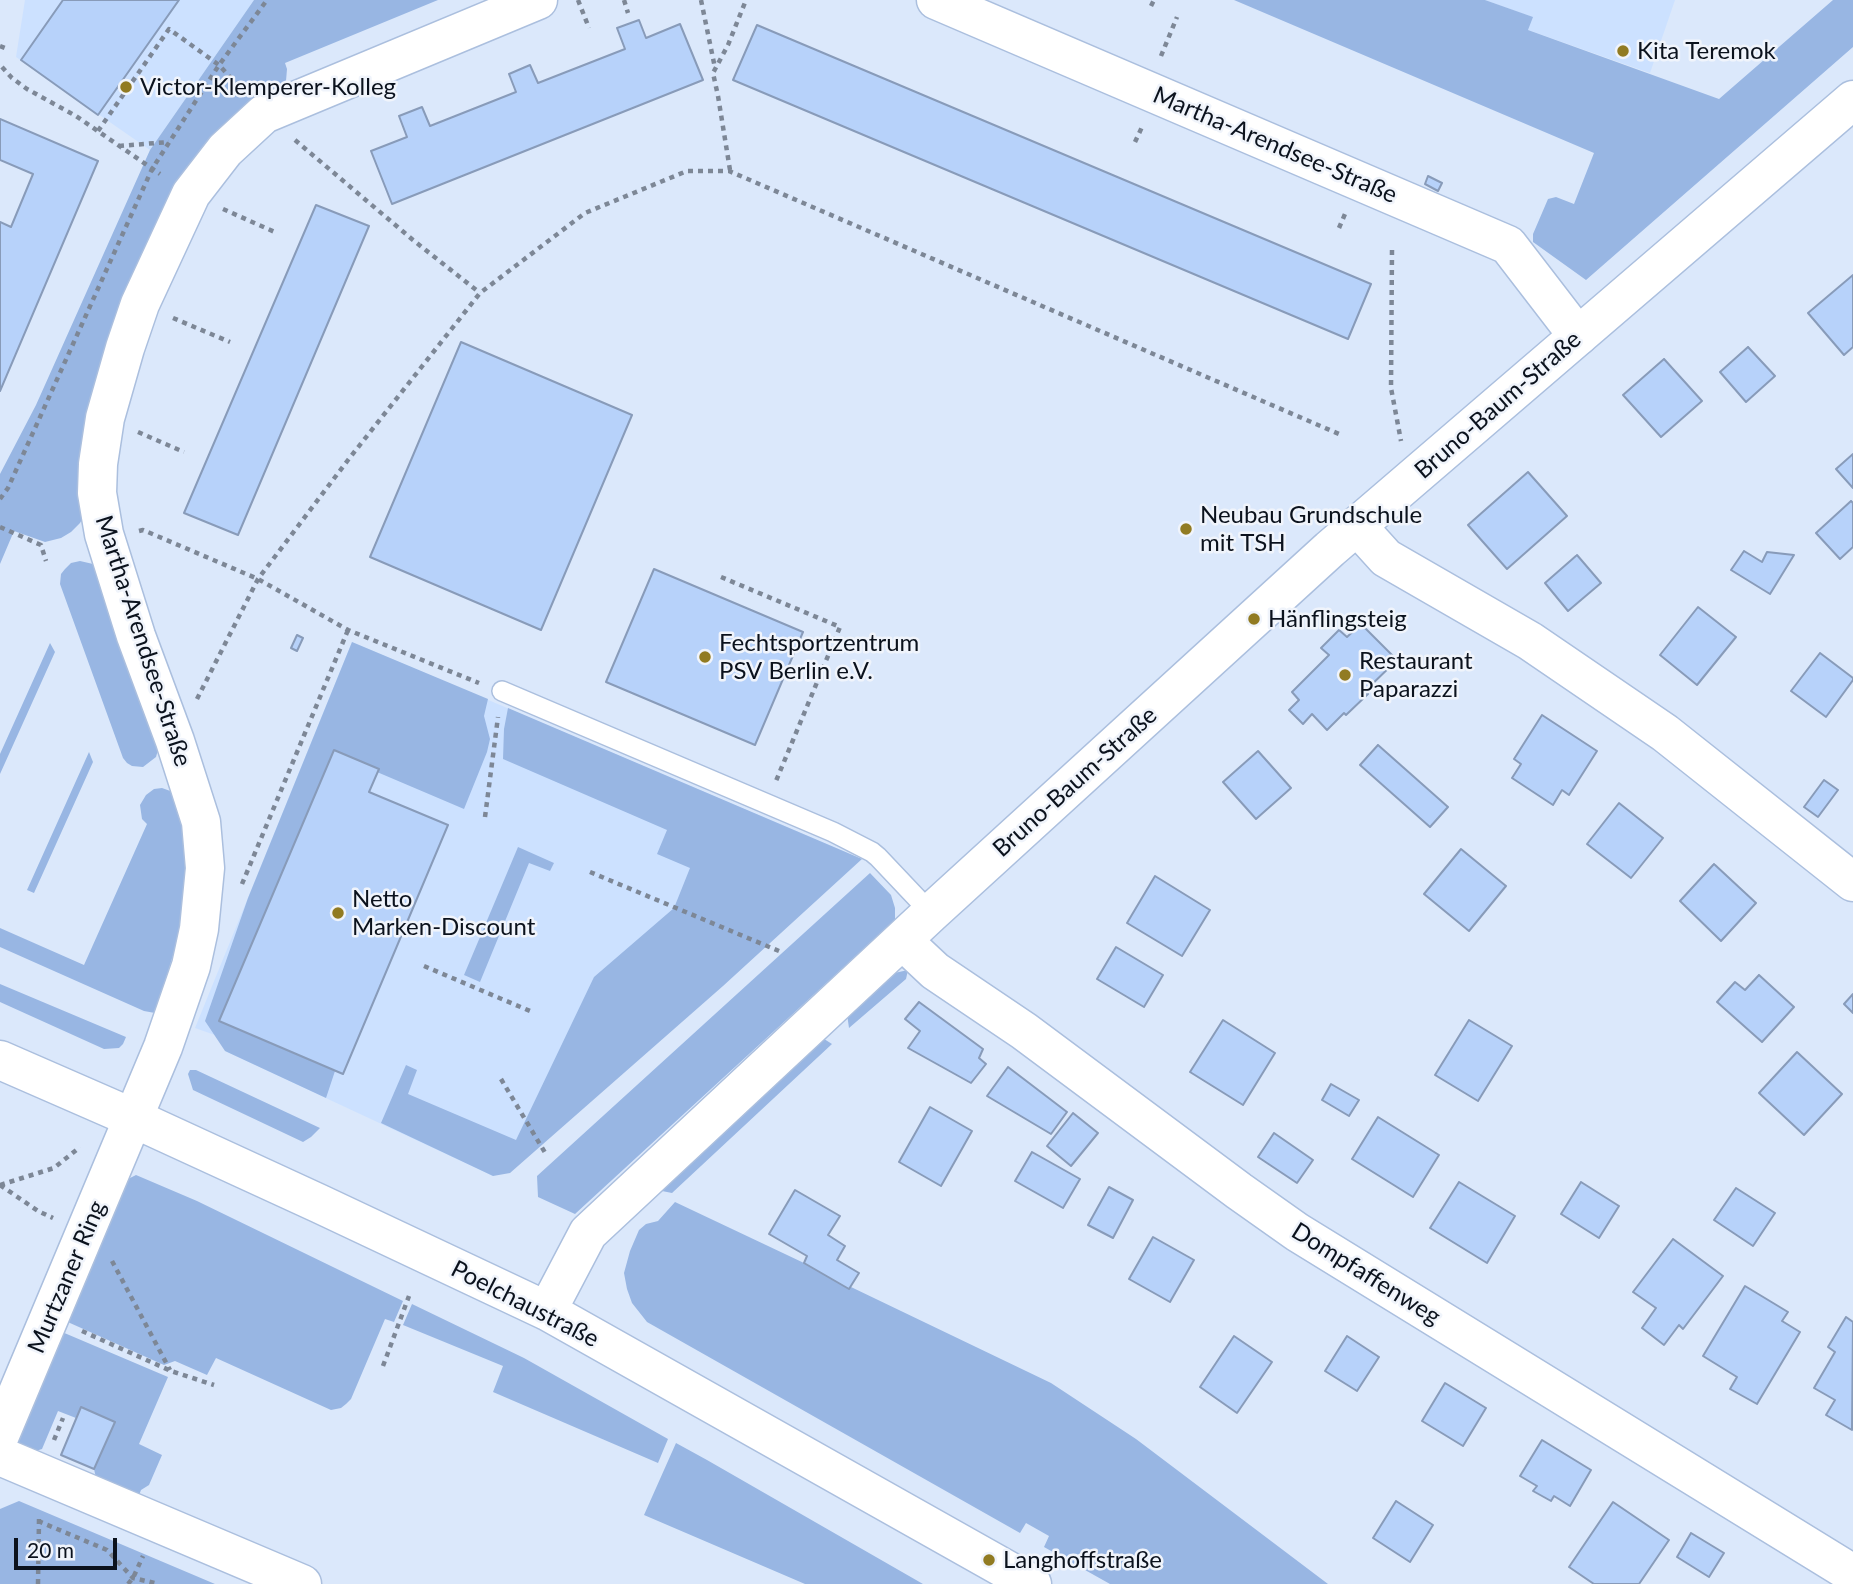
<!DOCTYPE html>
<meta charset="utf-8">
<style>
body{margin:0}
#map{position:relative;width:1853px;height:1584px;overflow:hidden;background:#dbe8fb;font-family:Lato,sans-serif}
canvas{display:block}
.scale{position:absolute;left:14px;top:1538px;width:103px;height:32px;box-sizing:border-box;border:4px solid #0b121d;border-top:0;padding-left:9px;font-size:21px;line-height:24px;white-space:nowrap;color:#0b121d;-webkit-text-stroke:5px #f0f4fb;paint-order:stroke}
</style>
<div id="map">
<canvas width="1853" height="1584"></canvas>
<div class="scale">20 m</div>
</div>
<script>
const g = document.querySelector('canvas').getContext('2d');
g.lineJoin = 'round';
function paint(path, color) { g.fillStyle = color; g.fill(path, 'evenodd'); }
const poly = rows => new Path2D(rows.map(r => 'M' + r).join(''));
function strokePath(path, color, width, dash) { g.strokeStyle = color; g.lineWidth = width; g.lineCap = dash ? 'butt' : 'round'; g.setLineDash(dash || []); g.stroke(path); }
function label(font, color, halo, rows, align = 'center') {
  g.font = font + ' Lato,sans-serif'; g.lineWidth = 5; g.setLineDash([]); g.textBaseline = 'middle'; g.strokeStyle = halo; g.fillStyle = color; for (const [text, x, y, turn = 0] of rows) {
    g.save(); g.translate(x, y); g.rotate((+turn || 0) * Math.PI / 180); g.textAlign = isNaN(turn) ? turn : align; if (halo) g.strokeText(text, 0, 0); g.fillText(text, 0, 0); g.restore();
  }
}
const built = poly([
 [25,0,254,0,150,150,16,57],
 [1485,0,1675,0,1650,73,1528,30,1532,17],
 [352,642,848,853,493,1176,225,1051,229,1040,195,1028]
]);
const green = poly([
 [254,0,438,0,285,63,287,69,285,93,213,141,85,514,80,523,71,532,61,538,45,542,14,531,0,564,0,474,36,405,150,150],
 [1234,0,1485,0,1533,17,1528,30,1719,99,1833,0,1853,0,1853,47,1586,280,1533,242,1533,234,1548,199,1556,197,1574,204,1594,153],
 [80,561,93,564,158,750,156,757,143,767,132,766,127,763,123,758,60,584,61,574,65,569,71,563],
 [352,642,488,699,484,716,490,739,487,752,464,809,377,772,219,1021,335,1071,326,1098,225,1051,205,1021,248,898],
 [50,643,55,652,0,774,0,754],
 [508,708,862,859,723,986,510,1173,493,1176,381,1123,406,1065,417,1070,408,1094,516,1140,594,977,674,908,690,868,657,854,667,830,503,759,504,729],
 [89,752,93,762,34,893,27,890],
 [162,788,173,792,184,833,186,885,183,911,176,946,155,1013,144,1011,0,947,0,928,84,965,147,824,142,819,140,805,146,795,154,789],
 [518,847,554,863,550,871,529,863,480,982,464,975],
 [870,873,891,895,895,908,895,920,575,1214,538,1197,537,1176],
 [908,970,906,979,849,1028,847,1014,890,974],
 [0,984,126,1037,123,1044,119,1048,104,1049,0,1002],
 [821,1037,832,1044,672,1193,657,1190],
 [190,1070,196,1070,320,1128,311,1137,303,1142,193,1090,188,1074],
 [136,1175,197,1201,403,1301,394,1322,385,1319,351,1399,346,1404,341,1408,331,1410,216,1358,207,1375,175,1361,164,1365,61,1319,126,1180],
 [675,1202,804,1263,849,1289,851,1287,1051,1383,1136,1439,1328,1584,1110,1584,1044,1547,1049,1536,1026,1523,1020,1533,647,1322,632,1303,627,1289,624,1273,630,1251,639,1230,646,1224,658,1221],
 [412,1304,524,1358,668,1439,658,1463,493,1392,503,1366,403,1325],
 [55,1329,168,1377,139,1444,162,1455,149,1485,141,1490,136,1503,98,1487,94,1469,114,1422,82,1408,76,1418,58,1411,42,1449,26,1454,15,1443],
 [676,1443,707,1460,923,1584,805,1584,644,1515],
 [19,1501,215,1584,0,1584,0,1509]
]);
const building = poly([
 [63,0,179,0,98,115,21,60,63,0],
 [639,20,646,38,680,24,703,80,392,204,371,151,407,137,399,116,422,107,430,126,516,92,509,74,530,65,538,83,625,49,617,28,639,20],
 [757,25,1371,284,1348,339,733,80,757,25],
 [0,119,98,161,0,391,0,222,11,227,33,174,0,160,0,119],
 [1428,176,1442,183,1438,191,1425,184,1428,176],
 [316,205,369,226,238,535,184,513,316,205],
 [1853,275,1853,347,1844,355,1808,313,1853,275],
 [461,342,632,415,541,630,370,557,461,342],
 [1748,347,1775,376,1746,402,1720,372,1748,347],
 [1664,359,1702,401,1661,437,1623,395,1664,359],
 [1853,454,1853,488,1836,469,1853,454],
 [1528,472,1567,516,1507,569,1468,525,1528,472],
 [1851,501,1853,503,1853,547,1840,559,1816,533,1851,501],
 [1744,551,1762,562,1767,552,1794,555,1770,594,1731,570,1744,551],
 [1577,555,1601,583,1568,611,1545,583,1577,555],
 [654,569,803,632,755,745,606,682,654,569],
 [1698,607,1736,637,1697,685,1660,655,1698,607],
 [1361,624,1397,660,1365,691,1368,694,1346,715,1344,713,1327,730,1312,714,1303,724,1289,710,1299,700,1292,692,1329,655,1321,648,1339,630,1347,637,1361,624],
 [297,635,303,638,297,651,291,648,297,635],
 [1820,653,1853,678,1853,680,1826,717,1791,691,1820,653],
 [1542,715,1597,751,1569,795,1562,790,1553,805,1512,778,1521,764,1514,759,1542,715],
 [1378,745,1448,807,1430,827,1360,765,1378,745],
 [334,750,379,769,369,792,448,825,343,1074,219,1021,334,750],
 [1258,751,1291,788,1256,819,1223,782,1258,751],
 [1824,780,1838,790,1818,817,1804,807,1824,780],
 [1619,803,1663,838,1631,878,1587,844,1619,803],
 [1461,849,1506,886,1469,931,1424,894,1461,849],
 [1714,864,1756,903,1721,941,1680,901,1714,864],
 [1155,876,1210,910,1182,956,1127,923,1155,876],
 [1116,947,1163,975,1144,1007,1097,979,1116,947],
 [1759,975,1794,1007,1762,1042,1717,1002,1735,982,1745,990,1759,975],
 [1853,994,1853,1013,1844,1004,1853,994],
 [919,1002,983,1049,979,1058,986,1064,971,1083,908,1048,920,1031,905,1019,919,1002],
 [1223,1020,1275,1053,1243,1105,1190,1072,1223,1020],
 [1469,1020,1512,1046,1478,1101,1435,1075,1469,1020],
 [1797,1052,1842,1094,1804,1135,1759,1093,1797,1052],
 [1008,1067,1067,1112,1051,1134,987,1096,1008,1067],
 [1331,1084,1359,1100,1349,1116,1322,1100,1331,1084],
 [930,1107,972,1131,941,1186,899,1162,930,1107],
 [1073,1113,1098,1133,1071,1166,1047,1146,1073,1113],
 [1378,1117,1439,1155,1413,1197,1352,1159,1378,1117],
 [1274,1133,1313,1160,1297,1183,1258,1157,1274,1133],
 [1032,1152,1080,1179,1063,1208,1015,1181,1032,1152],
 [1459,1182,1515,1216,1487,1263,1430,1228,1459,1182],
 [1581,1182,1619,1206,1599,1238,1561,1214,1581,1182],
 [1109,1187,1133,1200,1113,1238,1088,1225,1109,1187],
 [1736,1188,1775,1213,1753,1246,1714,1220,1736,1188],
 [795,1190,840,1216,828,1235,845,1246,837,1260,859,1273,849,1289,804,1263,807,1256,769,1234,795,1190],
 [1153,1237,1194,1260,1170,1302,1129,1279,1153,1237],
 [1673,1239,1723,1276,1683,1329,1679,1325,1664,1345,1642,1328,1656,1308,1633,1292,1673,1239],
 [1745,1286,1788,1312,1782,1321,1800,1332,1757,1404,1730,1389,1737,1377,1703,1356,1745,1286],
 [1846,1317,1853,1322,1852,1430,1826,1415,1835,1400,1814,1388,1835,1352,1828,1347,1846,1317],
 [1234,1336,1272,1362,1237,1413,1200,1387,1234,1336],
 [1347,1336,1379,1357,1357,1391,1325,1371,1347,1336],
 [1445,1383,1486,1408,1463,1446,1422,1421,1445,1383],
 [81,1407,115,1422,94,1469,61,1455,81,1407],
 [1542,1440,1591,1470,1570,1506,1554,1496,1551,1501,1533,1491,1537,1486,1520,1476,1542,1440],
 [1396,1501,1433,1525,1410,1562,1373,1538,1396,1501],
 [1613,1502,1669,1540,1639,1584,1594,1584,1569,1567,1613,1502],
 [1691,1533,1724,1553,1709,1577,1677,1557,1691,1533]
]);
const path = poly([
 [578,0,589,28],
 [624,0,628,13],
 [701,0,715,68],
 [1151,6,1154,0],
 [0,46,5,48],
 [1161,56,1177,17],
 [2,67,12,78,27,89,76,116,160,174],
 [98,131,169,29,219,65,240,88],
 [295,140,413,240,480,293],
 [1135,142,1142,127],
 [119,146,169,142],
 [730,170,718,96,713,73,728,45,746,0],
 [223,209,277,233],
 [1339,228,1345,214],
 [1392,250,1391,388,1401,441],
 [173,318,230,342],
 [138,432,184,452],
 [0,499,8,488,152,169,219,65,267,0],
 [0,527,41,545,46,561],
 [139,531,143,530,258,579,348,630,479,683],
 [721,577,840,627,776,781],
 [197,699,258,579,348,460,480,293,585,213,687,171,729,171,1339,434],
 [485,817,498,717],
 [590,872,779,951],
 [242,884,348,630],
 [424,966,530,1011],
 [501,1079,547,1156],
 [0,1185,54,1168,80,1147],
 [0,1185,38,1211,53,1218],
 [112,1261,170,1370],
 [82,1331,171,1371,214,1385],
 [383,1366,409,1296],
 [54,1440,63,1418],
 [38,1521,107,1550,133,1578,159,1584],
 [38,1584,39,1519],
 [128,1584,133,1578,143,1556]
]);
const service = poly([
 [502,691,833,832,872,852,878,857,931,913]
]);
const minor = poly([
 [936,0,1508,245,1578,336],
 [1357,526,1386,558,1530,641,1665,733,1853,882],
 [903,941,935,971,1024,1031,1239,1191,1297,1232,1853,1574],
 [0,1435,163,1047,191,966,199,929,205,868,201,822,175,741,136,636,104,534,97,493,98,464,105,418,125,348,140,304,191,194,225,150,264,114,538,0],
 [0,1456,302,1584]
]);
const tertiary = poly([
 [0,1060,133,1118,320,1204,547,1311,1032,1584],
 [547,1311,588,1233,931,913,1330,549,1853,100]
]);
const markers = [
 [1623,51,7,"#917b22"],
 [126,87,7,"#917b22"],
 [1186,529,7,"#917b22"],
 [1254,619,7,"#917b22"],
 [705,657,7,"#917b22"],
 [1345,675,7,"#917b22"],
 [338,913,7,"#917b22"],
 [989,1560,7,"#917b22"]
];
const poiNames = [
 ["Kita Teremok",1637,51],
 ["Victor-Klemperer-Kolleg",140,87],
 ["Neubau Grundschule",1200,515],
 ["mit TSH",1200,543],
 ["Hänflingsteig",1268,619],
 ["Fechtsportzentrum",719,643],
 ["PSV Berlin e.V.",719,671],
 ["Restaurant",1359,661],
 ["Paparazzi",1359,689],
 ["Netto",352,899],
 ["Marken-Discount",352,927],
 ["Langhoffstraße",1003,1560]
];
const streetNames = [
 ["Martha-Arendsee-Straße",1275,145,23],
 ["Bruno-Baum-Straße",1498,405,-41],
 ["Martha-Arendsee-Straße",143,641,72],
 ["Bruno-Baum-Straße",1075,782,-42],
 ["Dompfaffenweg",1366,1274,32],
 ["Murtzaner Ring",67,1277,-67],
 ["Poelchaustraße",525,1304,27]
];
paint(built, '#cce1ff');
paint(green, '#98b6e3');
paint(building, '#b7d2fa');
strokePath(building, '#889bb9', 2);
strokePath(service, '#abbfde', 22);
strokePath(minor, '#abbfde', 41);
strokePath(tertiary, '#abbfde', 41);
strokePath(path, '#7d8796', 4.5, [5, 5]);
strokePath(service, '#fff', 19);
strokePath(minor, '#fff', 38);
strokePath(tertiary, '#fff', 38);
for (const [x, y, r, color] of markers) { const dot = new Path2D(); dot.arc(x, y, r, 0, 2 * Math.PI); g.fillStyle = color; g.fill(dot); strokePath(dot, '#f0f4fb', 2.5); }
label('24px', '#0b121d', '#f0f4fb', poiNames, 'left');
label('24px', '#0b121d', '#f0f4fb', streetNames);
</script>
